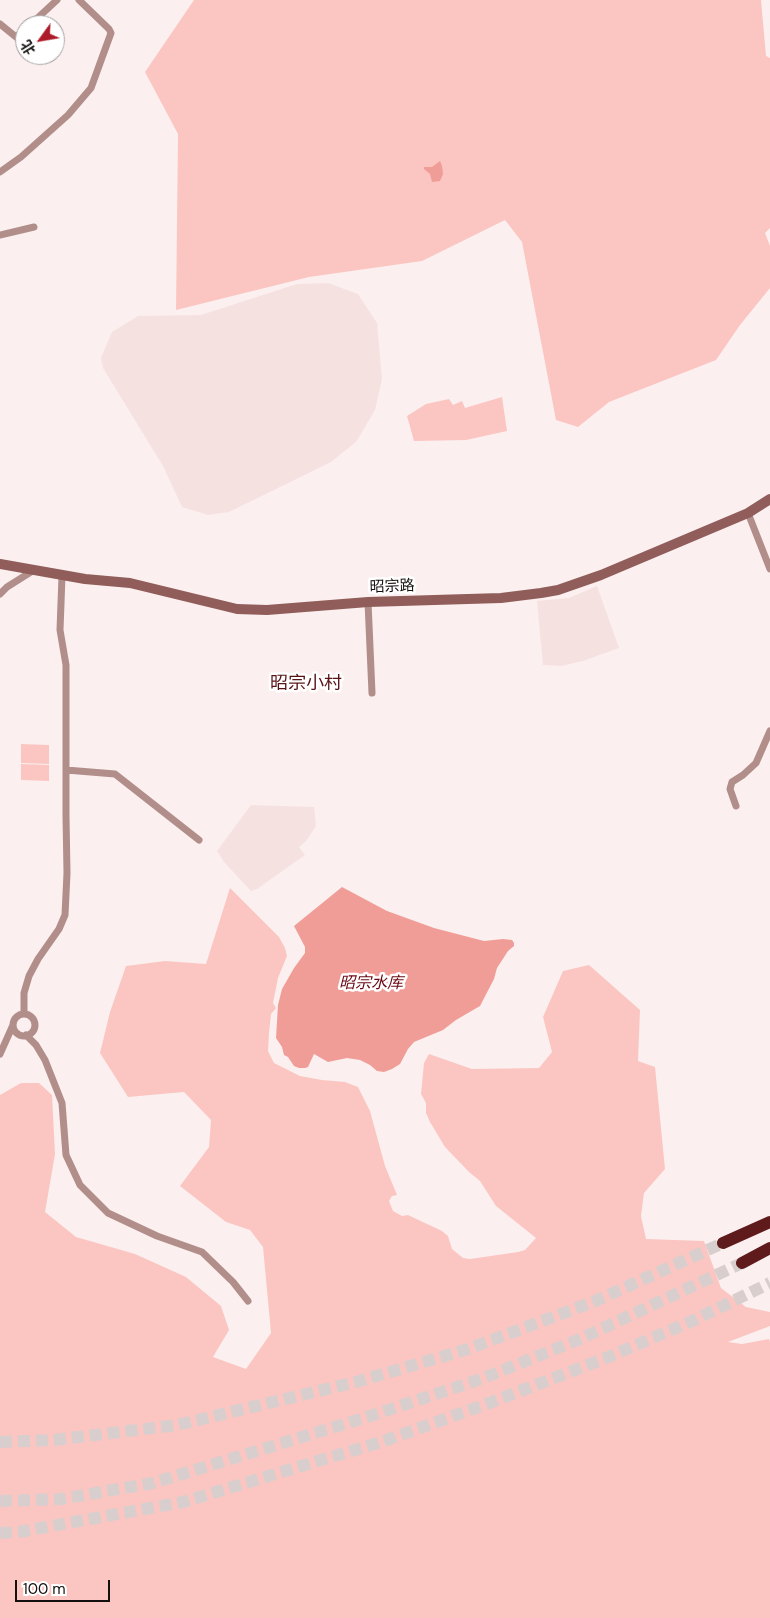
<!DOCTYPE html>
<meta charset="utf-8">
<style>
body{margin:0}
#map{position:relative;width:770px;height:1618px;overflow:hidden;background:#fbf0ef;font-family:"DM Sans","Noto Sans SC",sans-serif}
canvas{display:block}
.north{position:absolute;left:15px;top:15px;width:50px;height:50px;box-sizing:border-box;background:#fff;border:1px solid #a19f9f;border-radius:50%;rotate:238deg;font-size:14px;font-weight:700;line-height:20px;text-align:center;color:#141010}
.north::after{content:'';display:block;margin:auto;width:18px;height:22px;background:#ad1a28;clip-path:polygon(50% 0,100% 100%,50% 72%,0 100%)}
.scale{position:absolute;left:15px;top:1580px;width:95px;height:22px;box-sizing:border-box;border:2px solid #141010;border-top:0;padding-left:6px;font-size:15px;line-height:18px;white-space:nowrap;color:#141010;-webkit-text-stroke:4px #fff;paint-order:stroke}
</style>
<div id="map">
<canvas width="770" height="1618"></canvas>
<div class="north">北</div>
<div class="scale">100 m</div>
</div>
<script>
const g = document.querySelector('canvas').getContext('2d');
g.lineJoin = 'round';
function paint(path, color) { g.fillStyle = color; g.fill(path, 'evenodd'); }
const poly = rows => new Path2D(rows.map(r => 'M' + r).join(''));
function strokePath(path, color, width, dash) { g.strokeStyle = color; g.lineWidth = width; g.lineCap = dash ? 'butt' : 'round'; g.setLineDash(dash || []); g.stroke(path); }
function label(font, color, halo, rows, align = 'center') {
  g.font = font + ' "DM Sans","Noto Sans SC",sans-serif'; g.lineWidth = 5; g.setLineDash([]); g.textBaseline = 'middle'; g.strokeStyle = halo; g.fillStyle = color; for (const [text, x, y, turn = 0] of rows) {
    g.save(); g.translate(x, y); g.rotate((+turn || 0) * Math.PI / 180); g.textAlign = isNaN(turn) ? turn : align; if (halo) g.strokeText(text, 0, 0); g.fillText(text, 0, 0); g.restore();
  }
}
const built = poly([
 [328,283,358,294,377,323,382,379,375,410,356,442,331,462,229,512,208,515,182,507,163,466,103,368,101,358,112,332,138,316,201,315,297,284],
 [597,586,619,648,583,661,561,666,543,665,537,601,569,598],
 [251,805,314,807,316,826,306,841,299,847,305,855,257,889,251,891,224,862,217,851]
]);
const green = poly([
 [194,0,761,0,766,56,770,58,770,228,765,233,770,246,770,288,740,325,716,360,609,402,578,427,556,420,522,242,505,220,422,261,309,277,176,310,178,134,145,72],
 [502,397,507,431,466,440,414,441,407,416,426,404,449,399,453,405,462,401,465,408],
 [21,744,49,745,49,764,21,763],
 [21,764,49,765,49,781,21,780],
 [230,888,279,937,285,948,287,956,278,978,273,1003,276,1008,271,1014,269,1033,268,1051,274,1063,300,1076,322,1080,345,1082,358,1087,370,1111,385,1166,397,1195,392,1196,389,1201,393,1211,402,1216,408,1215,442,1231,448,1236,452,1249,463,1258,470,1259,518,1252,525,1250,536,1238,496,1206,480,1181,469,1172,445,1147,430,1122,426,1113,426,1103,421,1094,424,1063,429,1054,472,1069,539,1068,552,1052,543,1017,563,971,589,965,640,1010,638,1061,655,1067,665,1169,644,1193,641,1216,646,1239,704,1241,721,1288,746,1307,770,1312,770,1326,728,1342,742,1344,769,1339,770,1342,770,1618,0,1618,0,1095,21,1083,39,1083,52,1095,55,1154,45,1212,76,1237,135,1254,186,1277,221,1306,229,1330,213,1357,246,1369,271,1333,263,1247,250,1230,226,1222,180,1186,209,1147,211,1120,184,1092,128,1097,100,1053,110,1012,126,966,165,961,206,964]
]);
const water = poly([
 [440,161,442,166,443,174,440,181,432,182,430,174,424,169,424,167,432,167],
 [342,887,387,911,434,928,484,941,503,939,512,940,514,943,514,946,508,951,497,968,494,979,480,1006,456,1020,443,1030,414,1042,408,1049,400,1064,392,1069,384,1072,377,1071,370,1065,360,1060,347,1058,328,1062,314,1054,308,1067,305,1068,299,1068,294,1066,288,1057,284,1055,282,1047,276,1038,278,1005,282,989,294,968,305,953,305,947,294,926]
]);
const highwayTunnel = poly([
 [0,1442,54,1440,177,1425,356,1382,468,1349,593,1302,723,1243],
 [0,1501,61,1499,153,1483,367,1417,481,1379,580,1339,742,1263],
 [0,1533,19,1532,183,1502,384,1441,492,1402,611,1356,692,1321,770,1283]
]);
const street = poly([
 [0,24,16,37,25,29],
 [30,25,57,0],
 [0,172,21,157,68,115,91,88,111,33,109,29,79,0],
 [0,235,34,227],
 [748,513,770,569],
 [0,594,7,587,34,570],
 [368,602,372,693],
 [66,770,115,774,199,840],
 [736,806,730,789,732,782,743,775,756,763,770,731],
 [24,1014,24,993,29,976,38,959,59,929,65,915,67,873,66,816,66,665,60,630,62,576],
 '13 1025a11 11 0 1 1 22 0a11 11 0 1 1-22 0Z',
 [26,1035,36,1045,45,1060,62,1103,66,1155,80,1185,108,1213,157,1236,202,1252,233,1282,248,1301],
 [0,1054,13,1025]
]);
const secondary = poly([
 [0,564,85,579,130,583,237,609,267,610,368,602,501,598,541,593,558,590,601,575,748,513,770,499]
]);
const highway = poly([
 [723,1243,770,1222],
 [742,1263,770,1248]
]);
const streetNames = [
 ["昭宗路",392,587,-2]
];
const waterNames = [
 ["昭宗水库",371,984]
];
const quarterNames = [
 ["昭宗小村",306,684]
];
paint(built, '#f5e1e0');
paint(green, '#fbc6c2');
paint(water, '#f09d98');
strokePath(highwayTunnel, '#d8cece', 12, [12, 6]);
strokePath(street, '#b28e8b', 7);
strokePath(secondary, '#905d5a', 10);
strokePath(highway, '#5f1a1b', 12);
label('15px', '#141010', '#fff', streetNames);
label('italic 16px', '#6a0612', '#fff', waterNames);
label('18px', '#581316', '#fff', quarterNames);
</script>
